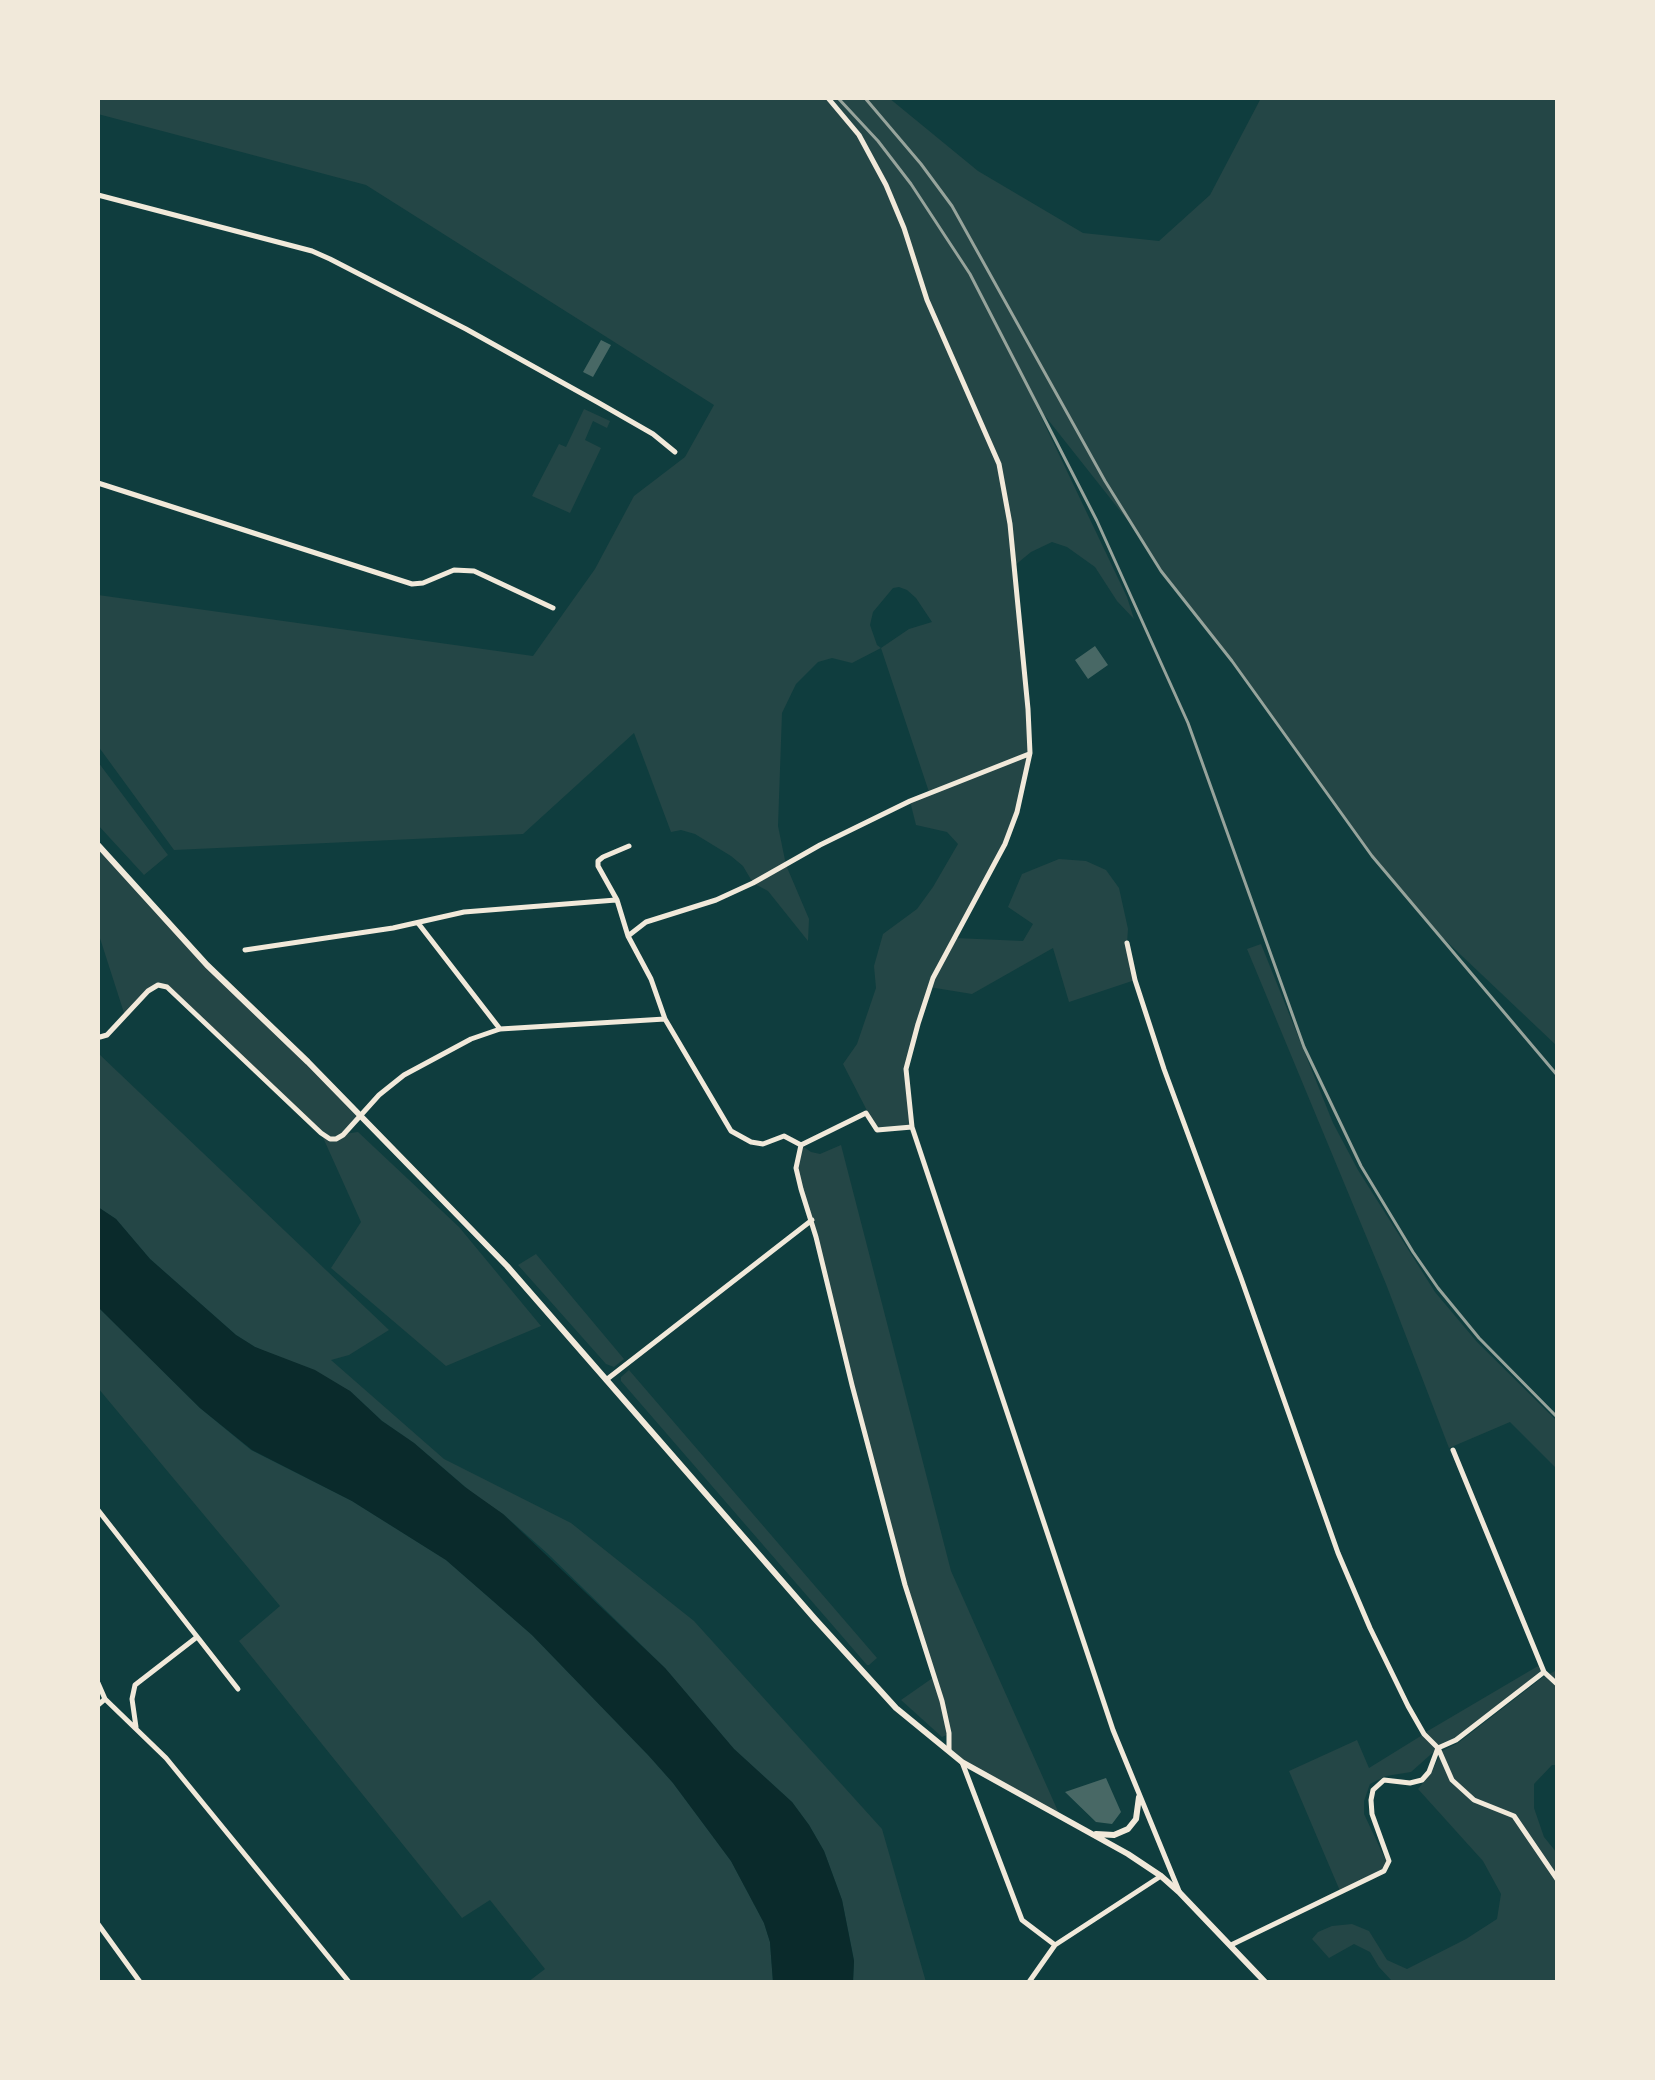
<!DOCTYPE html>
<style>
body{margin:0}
#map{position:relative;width:1655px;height:2080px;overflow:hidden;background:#0f3d3e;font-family:"IBM Plex Sans",sans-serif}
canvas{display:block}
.frame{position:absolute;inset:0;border:100px solid #f1e9da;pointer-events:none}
</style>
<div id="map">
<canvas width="1655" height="2080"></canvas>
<div class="frame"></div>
</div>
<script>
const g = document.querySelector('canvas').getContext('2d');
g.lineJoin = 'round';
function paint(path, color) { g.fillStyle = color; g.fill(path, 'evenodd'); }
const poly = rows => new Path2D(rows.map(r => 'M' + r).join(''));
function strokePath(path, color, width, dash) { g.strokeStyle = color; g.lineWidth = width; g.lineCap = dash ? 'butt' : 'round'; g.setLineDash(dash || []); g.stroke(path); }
const green = poly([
 [98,98,889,98,978,171,1083,233,1159,241,1210,195,1261,98,1557,98,1557,1046,1443,938,1372,856,1232,661,1161,571,1129,522,1034,402,1127,597,1134,619,1117,601,1095,567,1067,547,1052,542,1031,552,1014,566,1030,730,1025,782,1005,844,955,938,1023,941,1033,924,1008,907,1022,874,1059,859,1086,861,1106,870,1119,888,1128,929,1127,943,1135,980,1069,1002,1053,948,972,994,929,987,906,1069,912,1127,877,1130,843,1064,857,1044,876,988,874,966,883,934,917,909,933,887,958,844,947,832,916,825,910,801,929,792,881,648,852,663,832,658,818,662,796,684,782,713,778,826,786,865,809,919,808,941,768,891,753,883,743,866,731,856,695,834,681,830,671,832,634,733,523,834,174,850,98,746,98,595,533,656,595,569,634,496,685,457,714,405,366,185,98,114],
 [899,587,907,590,916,598,932,622,909,629,881,648,877,645,870,625,873,612,893,588],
 [584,409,610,421,607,428,593,421,585,440,601,448,570,513,532,496,559,444,566,447],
 [98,762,168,855,144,875,98,825],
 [98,845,207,965,360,1116,344,1134,358,1132,459,1227,541,1326,446,1366,331,1268,361,1222,321,1133,167,988,158,985,125,1016,98,932],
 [1261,944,1333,1123,1358,1170,1435,1292,1477,1342,1557,1421,1557,1469,1510,1422,1449,1448,1386,1284,1247,949],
 [98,1037,99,1054,389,1330,349,1355,331,1360,444,1459,571,1523,694,1621,882,1829,926,1982,853,1982,854,1960,842,1900,824,1851,809,1825,792,1802,734,1749,665,1668,547,1553,503,1514,477,1497,414,1443,382,1421,350,1391,255,1347,236,1335,150,1259,116,1219,98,1207],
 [801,1145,811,1152,820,1154,841,1145,951,1571,1061,1818,948,1753,949,1734,942,1737,901,1700,934,1677,905,1585,796,1168],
 [536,1254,624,1359,614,1367,606,1364,518,1265],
 [98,1307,200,1408,251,1450,352,1501,446,1560,532,1635,649,1756,673,1783,731,1861,764,1923,770,1942,773,1982,528,1982,545,1969,490,1900,462,1918,239,1641,280,1606,98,1388],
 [629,1370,877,1658,869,1665,867,1665,621,1381,621,1377],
 [1538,1666,1541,1671,1455,1738,1438,1745,1426,1732],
 [1557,1670,1557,1765,1552,1765,1534,1784,1534,1808,1544,1837,1557,1853,1557,1982,1391,1980,1379,1967,1370,1952,1354,1944,1329,1958,1312,1939,1318,1932,1332,1926,1352,1924,1369,1931,1387,1960,1407,1969,1466,1939,1497,1919,1501,1894,1483,1861,1418,1789,1431,1773,1442,1751,1458,1743,1543,1677],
 [1424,1734,1438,1748,1411,1772,1386,1776,1370,1784,1364,1801,1364,1814,1388,1865,1384,1871,1340,1891,1289,1771,1357,1740,1369,1768]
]);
const water = poly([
 [98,1207,116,1219,150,1259,236,1335,255,1347,315,1370,350,1391,382,1421,414,1443,465,1487,503,1514,665,1668,734,1749,792,1802,809,1825,824,1851,842,1900,854,1961,853,1982,773,1982,770,1942,764,1923,731,1861,673,1783,649,1756,532,1635,446,1560,352,1501,252,1450,200,1408,98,1307]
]);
const building = poly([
 [601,340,611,345,593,377,583,372],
 [1095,646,1108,665,1088,679,1075,660],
 [1106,1778,1121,1812,1112,1824,1096,1822,1065,1792]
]);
const minor = poly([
 [828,98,859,135,886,185,904,228,927,300,999,464,1010,524,1028,709,1030,753,1017,812,1005,844,933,978,918,1024,906,1069,912,1127,1113,1730,1179,1891],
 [98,195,312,251,330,259,466,329,599,403,653,434,675,452],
 [98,483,412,584,423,583,454,570,474,571,553,608],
 [629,846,603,857,598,861,598,866,617,900,628,936,651,979,665,1019,731,1131,751,1142,763,1144,784,1136,801,1145,866,1113,877,1130,912,1127],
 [418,923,500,1029],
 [628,936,646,922,716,900,753,883,820,845,910,801,1029,754],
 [1127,943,1135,980,1164,1069,1241,1278,1338,1553,1370,1628,1408,1706,1424,1734,1438,1748,1452,1780,1474,1800,1514,1816,1557,1879],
 [245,950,393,928,464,912,616,900],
 [100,1037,107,1035,148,991,158,985,167,987,321,1133,330,1139,336,1139,343,1135,379,1095,404,1075,471,1039,500,1029,665,1019],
 [801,1145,796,1168,801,1189,816,1237,852,1385,905,1585,942,1701,949,1733,949,1750],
 [606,1380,812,1220],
 [1453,1450,1544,1672,1557,1684],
 [98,1510,238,1689],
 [98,1683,105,1699,166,1758,349,1982],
 [98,1705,105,1699],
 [136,1727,132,1699,135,1685,197,1637],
 [962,1762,1022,1920,1055,1945],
 [98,1924,140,1982],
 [1231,1945,1384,1871,1389,1861,1372,1814,1371,1800,1373,1790,1384,1780,1410,1783,1422,1780,1429,1772,1438,1748,1456,1740,1544,1672],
 [1029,1982,1055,1945,1161,1876]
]);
const tertiary = poly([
 [98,845,207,965,308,1062,507,1266,815,1619,896,1708,962,1762,1128,1854,1161,1876,1179,1892,1265,1982],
 [1096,1834,1114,1835,1128,1829,1136,1819,1139,1797]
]);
const rail = poly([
 [838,98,878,141,911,184,970,274,1097,521,1188,723,1304,1047,1361,1166,1413,1252,1438,1288,1479,1338,1557,1417],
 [865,98,921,164,952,206,1105,481,1161,571,1232,661,1372,856,1557,1075]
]);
paint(green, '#244646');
paint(water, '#0a2a2b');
paint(building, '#486865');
strokePath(minor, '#f1e9da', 5);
strokePath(tertiary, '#f1e9da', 6);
strokePath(rail, '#97a49c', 3);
</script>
